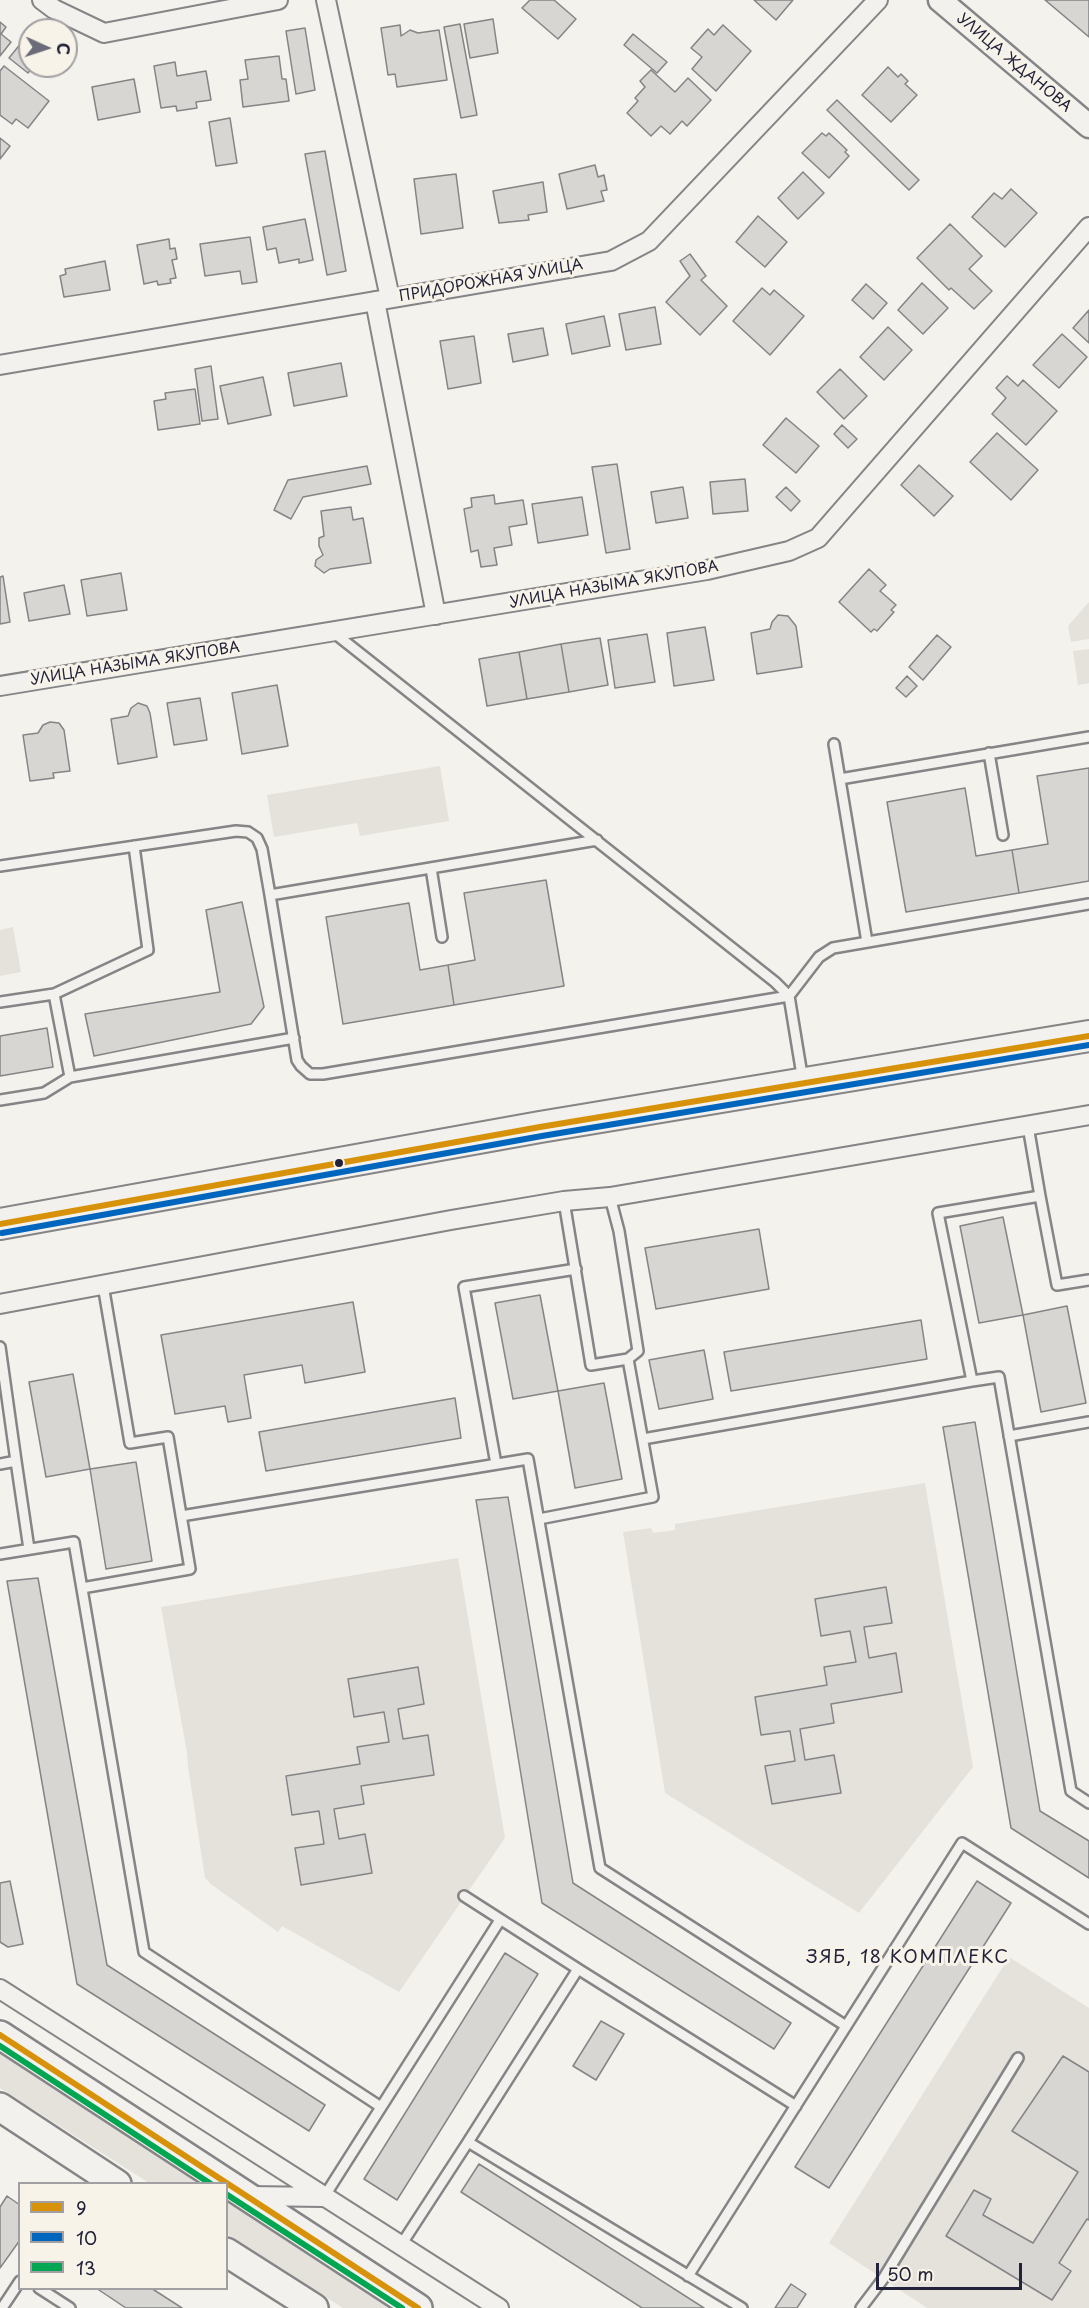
<!DOCTYPE html>
<meta charset="utf-8">
<style>
body{margin:0}
#map{position:relative;width:1089px;height:2308px;overflow:hidden;background:#f4f2ec;font-family:"Playpen Sans",sans-serif}
canvas{display:block}
.legend{position:absolute;left:18px;top:2182px;width:210px;height:108px;box-sizing:border-box;background:#f7f3e8;border:2px solid #a29fa3;margin:0;padding:8px 10px;list-style:none;font-size:18px;color:#22223b}
.legend li{display:flex;align-items:center;gap:12px;height:30px}
.legend b{width:30px;border:2px solid #a29fa3}
.north{position:absolute;left:18px;top:18px;width:60px;height:60px;box-sizing:border-box;background:#f7f3e8;border:2px solid #a29fa3;border-radius:50%;rotate:93deg;font-size:16px;font-weight:700;line-height:24px;text-align:center;color:#22223b}
.north::after{content:'';display:block;margin:auto;width:21px;height:27px;background:#6c6b79;clip-path:polygon(50% 0,100% 100%,50% 72%,0 100%)}
.scale{position:absolute;left:876px;top:2263px;width:146px;height:27px;box-sizing:border-box;border:3px solid #22223b;border-top:0;padding-left:8px;font-size:18px;line-height:21px;white-space:nowrap;color:#22223b;-webkit-text-stroke:4px #f7f3e8;paint-order:stroke}
</style>
<div id="map">
<canvas width="1089" height="2308"></canvas>
<ul class="legend">
<li><b style="height:8px;background:#d79209"></b>9</li>
<li><b style="height:8px;background:#0065bd"></b>10</li>
<li><b style="height:8px;background:#00a651"></b>13</li>
</ul>
<div class="north">С</div>
<div class="scale">50 m</div>
</div>
<script>
const g = document.querySelector('canvas').getContext('2d');
g.lineJoin = 'round';
function paint(path, color) { g.fillStyle = color; g.fill(path, 'evenodd'); }
const poly = rows => new Path2D(rows.map(r => 'M' + r).join(''));
function strokePath(path, color, width, dash) { g.strokeStyle = color; g.lineWidth = width; g.lineCap = dash ? 'butt' : 'round'; g.setLineDash(dash || []); g.stroke(path); }
function label(font, color, halo, rows, align = 'center') {
  g.font = font + ' "Playpen Sans",sans-serif'; g.lineWidth = 6; g.setLineDash([]); g.textBaseline = 'middle'; g.strokeStyle = halo; g.fillStyle = color; for (const [text, x, y, turn = 0] of rows) {
    g.save(); g.translate(x, y); g.rotate((+turn || 0) * Math.PI / 180); g.textAlign = isNaN(turn) ? turn : align; if (halo) g.strokeText(text, 0, 0); g.fillText(text, 0, 0); g.restore();
  }
}
const built = poly([
 [1089,602,1089,639,1071,642,1068,626],
 [1089,649,1089,683,1078,685,1073,651],
 [440,766,449,821,360,836,357,823,274,837,267,795],
 [13,927,21,972,0,976,0,930],
 [925,1483,973,1767,859,1913,665,1793,623,1532,651,1528,653,1533,675,1530,675,1524],
 [458,1558,505,1838,399,1992,282,1926,278,1932,212,1885,205,1878,188,1767,187,1753,161,1607],
 [1009,1957,1089,2008,1089,2308,927,2308,829,2243],
 [0,2050,193,2175,195,2183,149,2183,0,2088],
 [226,2198,399,2308,343,2308,227,2234]
]);
const building = poly([
 [530,0,554,0,576,19,558,39,522,8,530,0],
 [754,0,793,0,776,20,754,0],
 [1045,0,1089,0,1089,37,1045,0],
 [493,19,498,53,470,58,464,24,493,19],
 [0,22,6,27,1,34,11,42,0,56,0,22],
 [460,24,477,115,461,118,444,27,460,24],
 [400,25,401,36,410,30,418,33,439,30,447,80,397,87,395,74,388,75,381,28,400,25],
 [723,25,751,51,716,91,692,69,702,57,691,48,708,29,714,35,723,25],
 [305,28,315,90,296,94,286,31,305,28],
 [30,32,30,66,33,66,28,73,9,58,30,32],
 [633,34,667,62,657,73,624,45,633,34],
 [279,56,282,79,286,79,289,101,243,107,240,80,248,79,245,60,279,56],
 [175,62,177,76,206,71,211,100,196,102,197,108,177,111,176,106,161,108,154,66,175,62],
 [4,66,49,101,28,128,16,119,12,124,0,115,0,71,4,66],
 [888,67,898,77,901,74,908,81,905,84,917,95,891,122,862,95,888,67],
 [651,70,675,92,688,78,711,100,687,126,682,121,670,134,661,126,651,136,627,113,638,101,635,98,645,87,640,81,651,70],
 [134,79,140,112,98,120,92,87,134,79],
 [837,100,919,180,909,190,827,110,837,100],
 [230,118,237,163,216,166,209,122,230,118],
 [822,133,826,136,829,133,847,150,845,152,849,156,829,178,802,153,822,133],
 [0,138,10,146,0,159,0,138],
 [325,151,346,271,327,275,305,154,325,151],
 [595,165,598,177,604,175,607,190,601,191,604,201,567,209,559,174,595,165],
 [803,172,824,193,798,219,778,198,803,172],
 [456,174,463,228,421,234,414,179,456,174],
 [543,182,547,212,528,215,529,220,499,223,493,191,543,182],
 [1011,189,1037,213,1005,247,972,217,994,193,1002,199,1011,189],
 [758,216,787,242,765,267,736,242,758,216],
 [305,219,313,260,299,263,299,259,279,263,276,248,267,250,263,227,305,219],
 [950,224,982,256,969,269,992,291,974,309,951,288,949,290,917,258,950,224],
 [250,237,257,282,242,284,240,271,205,276,200,244,250,237],
 [169,239,170,249,175,248,177,259,172,260,176,278,170,279,171,283,158,285,157,281,144,284,137,245,169,239],
 [690,254,706,276,701,280,727,306,700,335,666,302,690,276,680,261,690,254],
 [105,261,110,290,64,297,60,276,66,274,65,269,105,261],
 [922,283,948,308,923,334,898,310,922,283],
 [866,284,887,303,873,319,852,300,866,284],
 [762,288,770,295,774,290,804,316,770,355,733,321,762,288],
 [655,307,661,344,626,350,619,314,655,307],
 [1089,310,1089,343,1073,328,1089,310],
 [604,316,610,346,572,354,566,324,604,316],
 [888,327,912,350,884,380,860,357,888,327],
 [543,328,548,355,513,362,508,334,543,328],
 [1062,334,1087,357,1059,388,1033,365,1062,334],
 [474,336,481,383,448,389,440,341,474,336],
 [341,363,347,396,294,406,288,373,341,363],
 [211,366,218,419,202,421,195,369,211,366],
 [840,369,867,396,844,419,817,392,840,369],
 [1007,376,1018,386,1023,380,1057,411,1026,445,992,414,1006,398,996,388,1007,376],
 [263,377,271,415,228,424,220,386,263,377],
 [195,389,200,424,158,430,154,401,166,399,165,393,195,389],
 [786,418,819,446,796,473,763,445,786,418],
 [842,425,857,439,848,448,834,434,842,425],
 [997,433,1038,470,1011,500,970,462,997,433],
 [617,464,630,549,606,553,592,467,617,464],
 [919,465,953,496,934,516,901,485,919,465],
 [367,466,371,484,303,497,291,519,274,510,288,480,367,466],
 [745,479,748,511,713,514,710,482,745,479],
 [683,487,688,518,656,523,651,492,683,487],
 [786,487,800,501,791,511,776,497,786,487],
 [494,495,495,504,523,500,527,524,509,527,512,545,494,548,497,565,481,567,478,550,471,552,464,509,472,507,471,498,494,495],
 [582,497,588,535,538,543,532,504,582,497],
 [351,507,353,520,363,518,371,563,330,569,324,573,315,566,316,560,323,555,319,546,319,538,324,536,321,511,351,507],
 [869,569,886,585,880,591,896,605,891,610,894,612,877,631,874,629,871,632,839,602,869,569],
 [121,573,127,610,87,616,81,580,121,573],
 [3,576,10,622,0,624,0,577,3,576],
 [64,585,70,614,29,621,24,593,64,585],
 [778,615,788,616,796,626,802,667,757,674,751,633,770,629,772,622,778,615],
 [705,627,714,680,674,686,667,633,705,627],
 [647,634,655,682,615,688,608,640,647,634],
 [937,635,951,647,923,680,909,667,937,635],
 [600,638,608,685,569,692,561,644,600,638],
 [561,644,569,692,527,699,519,652,561,644],
 [519,652,527,699,487,706,479,659,519,652],
 [907,676,917,686,906,697,896,688,907,676],
 [277,685,288,746,242,754,232,693,277,685],
 [200,698,207,740,174,745,167,703,200,698],
 [138,703,147,706,150,713,157,757,118,764,111,719,128,716,131,708,138,703],
 [50,722,59,723,64,730,70,771,53,773,54,778,30,781,23,735,38,733,43,725,50,722],
 [1089,768,1089,881,1019,893,1012,850,1048,844,1037,776,1089,768],
 [965,788,976,856,1012,850,1019,893,906,912,887,802,965,788],
 [546,880,564,986,454,1005,448,965,475,960,464,893,546,880],
 [242,902,264,1007,251,1024,94,1056,85,1014,220,992,206,910,242,902],
 [409,903,420,970,448,965,454,1005,343,1024,326,917,409,903],
 [47,1028,53,1067,0,1076,0,1036,47,1028],
 [1003,1217,1023,1315,979,1323,960,1226,1003,1217],
 [759,1229,769,1289,656,1309,645,1248,759,1229],
 [540,1295,558,1391,513,1399,495,1303,540,1295],
 [353,1302,365,1372,305,1383,302,1365,244,1375,251,1418,228,1422,225,1406,175,1414,161,1335,353,1302],
 [1067,1306,1086,1403,1041,1412,1023,1315,1067,1306],
 [921,1320,927,1359,731,1391,724,1352,921,1320],
 [704,1350,713,1399,659,1409,649,1360,704,1350],
 [73,1374,90,1469,46,1477,29,1382,73,1374],
 [604,1383,622,1479,575,1488,558,1391,604,1383],
 [455,1398,461,1438,266,1471,259,1432,455,1398],
 [975,1422,1040,1811,1089,1841,1089,1878,1011,1828,943,1427,975,1422],
 [136,1462,152,1561,106,1569,90,1469,136,1462],
 [508,1497,573,1883,791,2023,774,2049,542,1903,476,1500,508,1497],
 [38,1578,107,1965,325,2105,309,2131,77,1984,7,1581,38,1578],
 [886,1587,892,1623,864,1627,869,1658,896,1653,902,1692,831,1704,834,1723,800,1729,805,1760,834,1755,841,1793,772,1804,765,1766,795,1761,790,1731,761,1735,755,1697,827,1685,824,1667,856,1662,850,1631,821,1636,815,1599,886,1587],
 [418,1667,424,1704,398,1709,403,1739,428,1735,434,1775,361,1786,364,1804,334,1809,339,1839,365,1834,372,1873,301,1885,295,1848,324,1844,319,1811,292,1815,286,1776,360,1764,357,1747,389,1742,384,1712,354,1717,348,1679,418,1667],
 [10,1881,23,1944,8,1947,0,1942,0,1883,10,1881],
 [977,1881,1011,1903,829,2188,795,2167,977,1881],
 [505,1953,538,1974,397,2200,364,2179,505,1953],
 [601,2021,624,2034,596,2080,573,2066,601,2021],
 [1063,2056,1089,2072,1089,2220,1087,2219,1059,2263,1071,2271,1052,2300,946,2236,974,2190,991,2199,983,2215,1033,2243,1078,2172,1012,2131,1063,2056],
 [479,2164,704,2308,642,2308,461,2192,479,2164],
 [7,2196,20,2205,20,2240,0,2268,0,2207,7,2196],
 [791,2284,806,2294,797,2308,775,2308,791,2284],
 [96,2288,151,2288,182,2308,126,2308,96,2288]
]);
const service = poly([
 [333,632,775,982,789,996,803,1081],
 [834,744,867,942],
 [989,753,1003,835],
 [840,779,1089,737],
 [597,840,270,895,297,1060,301,1066,310,1074,323,1074,789,996,819,957,833,948,1089,904],
 [0,866,236,831,248,832,257,838,262,849,270,895],
 [431,868,442,937],
 [54,994,148,950,134,846],
 [0,1002,54,994,70,1077,294,1038],
 [0,1100,44,1093,70,1077],
 [1028,1126,1040,1196,938,1213,972,1381,999,1377,1071,1791,1089,1803],
 [1040,1196,1057,1285,1089,1280],
 [610,1197,619,1231,638,1351,628,1359],
 [0,1347,16,1461,0,1464],
 [1009,1436,1089,1422],
 [643,1439,972,1381],
 [16,1461,29,1549],
 [496,1464,464,1287,576,1269],
 [181,1516,528,1459,600,1868,846,2026],
 [539,1519,653,1497,628,1359,591,1365,564,1201],
 [0,1554,74,1542,144,1952,381,2107],
 [82,1588,190,1569,168,1437,130,1443,103,1285],
 [464,1896,578,1969,468,2142],
 [578,1969,796,2106],
 [324,2197,500,1920],
 [401,2245,468,2142,742,2308],
 [688,2276,962,1843,1089,1924],
 [39,2288,70,2308],
 [2,2308,20,2281],
 [861,2308,883,2279,1018,2058]
]);
const minor = poly([
 [42,0,54,9,104,33,278,0],
 [326,0,390,298],
 [375,301,436,615],
 [0,365,611,261,649,241,878,0],
 [0,686,707,570,789,551,818,538,1089,227],
 [0,1304,451,1220,564,1201,610,1197,1089,1115],
 [0,1989,499,2308],
 [248,2196,324,2197]
]);
const tertiary = poly([
 [940,0,1089,126]
]);
const secondary = poly([
 [0,2035,418,2308],
 [0,2107,117,2184],
 [226,2252,314,2308]
]);
const primary = poly([
 [0,1224,540,1127,1089,1036]
]);
const bus1 = poly([
 [0,1224,540,1127,1089,1036],
 [0,2035,418,2308]
]);
const bus2 = poly([
 [2,1233,542,1136,1089,1045]
]);
const bus3 = poly([
 [0,2046,211,2184],
 [226,2194,402,2308]
]);
const markers = [
 [339,1163,5,"#22223b"]
];
const streetNames = [
 ["УЛИЦА ЖДАНОВА",1014,63,40],
 ["ПРИДОРОЖНАЯ УЛИЦА",491,281,-10],
 ["УЛИЦА НАЗЫМА ЯКУПОВА",614,585,-10],
 ["УЛИЦА НАЗЫМА ЯКУПОВА",135,664,-9]
];
const quarterNames = [
 ["ЗЯБ, 18 КОМПЛЕКС",908,1958]
];
paint(built, '#e5e2dc');
paint(building, '#d7d6d3');
strokePath(building, '#858486', 1.5);
strokePath(service, '#858486', 14);
strokePath(minor, '#858486', 22);
strokePath(tertiary, '#858486', 27);
strokePath(secondary, '#858486', 32);
strokePath(primary, '#858486', 34);
strokePath(service, '#f2f1ed', 9);
strokePath(minor, '#f2f1ed', 18);
strokePath(tertiary, '#f2f1ed', 22);
strokePath(secondary, '#f2f1ed', 27);
strokePath(primary, '#f2f1ed', 30);
strokePath(bus1, '#d79209', 6);
strokePath(bus2, '#0065bd', 6);
strokePath(bus3, '#00a651', 6);
for (const [x, y, r, color] of markers) { const dot = new Path2D(); dot.arc(x, y, r, 0, 2 * Math.PI); g.fillStyle = color; g.fill(dot); strokePath(dot, '#f7f3e8', 2); }
label('15px', '#22223b', '#f7f3e8', streetNames);
g.letterSpacing = '1.5px';
label('18px', '#22223b', '#f7f3e8', quarterNames);
g.letterSpacing = '0px';
</script>
